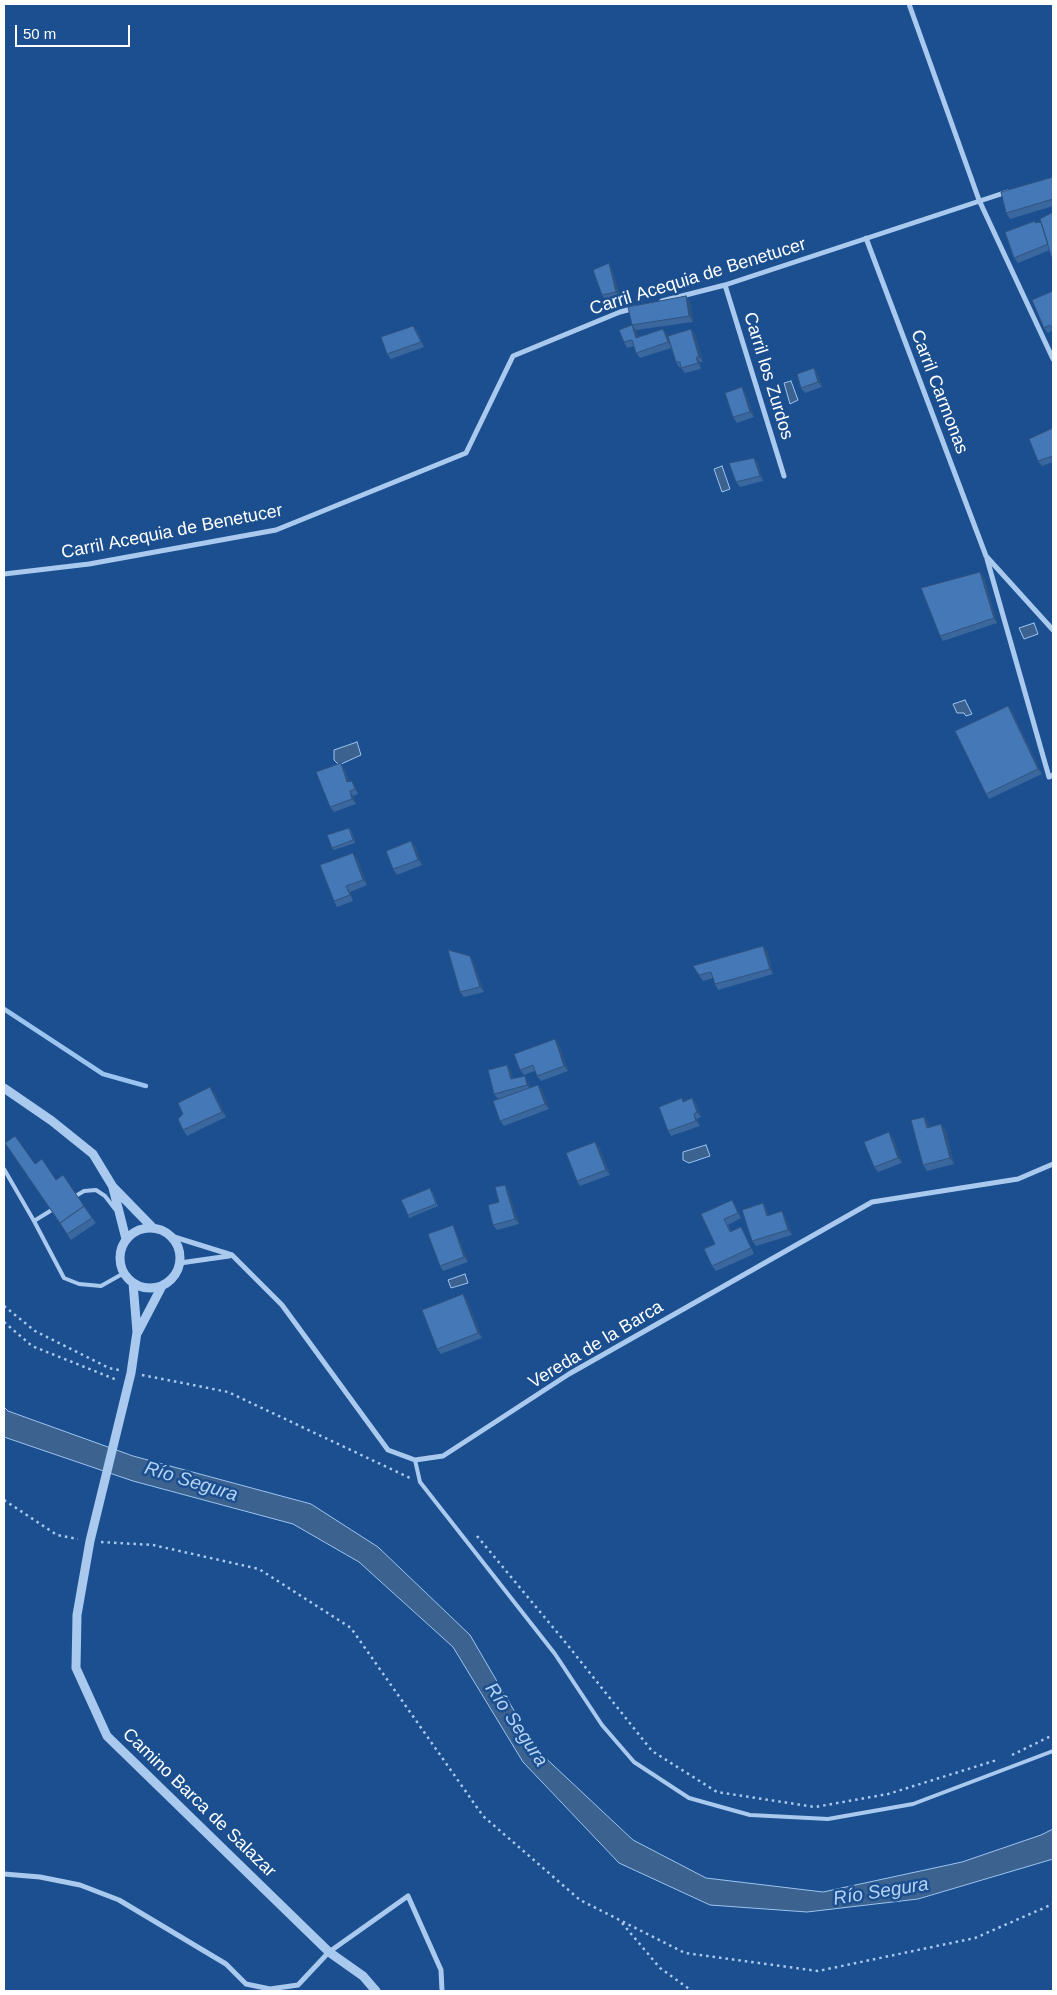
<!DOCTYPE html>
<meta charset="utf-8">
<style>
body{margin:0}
#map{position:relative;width:1057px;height:1995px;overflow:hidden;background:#1b4f8f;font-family:Helvetica,sans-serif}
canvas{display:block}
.frame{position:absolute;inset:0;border:5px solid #fff;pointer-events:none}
.scale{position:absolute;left:15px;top:25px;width:115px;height:22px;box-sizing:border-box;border:2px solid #fff;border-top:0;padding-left:6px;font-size:15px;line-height:18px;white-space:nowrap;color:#fff;-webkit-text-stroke:4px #1b4f8f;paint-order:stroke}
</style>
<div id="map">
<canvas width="1057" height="1995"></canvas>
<div class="frame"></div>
<div class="scale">50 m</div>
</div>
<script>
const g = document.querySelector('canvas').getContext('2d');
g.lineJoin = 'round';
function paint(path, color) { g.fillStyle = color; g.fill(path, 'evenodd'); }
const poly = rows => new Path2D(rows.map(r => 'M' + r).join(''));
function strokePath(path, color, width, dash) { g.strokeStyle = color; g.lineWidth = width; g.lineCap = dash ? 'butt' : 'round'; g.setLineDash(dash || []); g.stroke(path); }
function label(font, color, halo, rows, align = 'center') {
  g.font = font + ' Helvetica,sans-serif'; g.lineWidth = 5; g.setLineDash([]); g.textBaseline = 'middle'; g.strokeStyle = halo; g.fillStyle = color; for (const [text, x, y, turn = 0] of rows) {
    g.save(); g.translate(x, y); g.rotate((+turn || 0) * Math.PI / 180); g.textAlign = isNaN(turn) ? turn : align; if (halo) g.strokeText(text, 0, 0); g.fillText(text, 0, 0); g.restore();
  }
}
const water = poly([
 [791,381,798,400,790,404,784,383,791,381],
 [722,466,730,489,722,492,714,469,722,466],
 [1034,623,1038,634,1024,639,1019,628,1034,623],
 [965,700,972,714,966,716,964,713,957,713,953,704,965,700],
 [357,742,361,755,339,765,334,760,334,750,357,742],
 [706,1145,710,1156,689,1163,683,1160,683,1152,706,1145],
 [465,1274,468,1283,451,1288,448,1280,465,1274],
 [4,1407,8,1411,133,1456,311,1504,378,1547,470,1635,537,1750,633,1840,706,1878,823,1892,962,1862,1041,1835,1053,1829,1053,1859,918,1899,807,1912,710,1905,619,1863,523,1762,453,1647,359,1562,293,1524,133,1481,4,1437,4,1407]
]);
const stream = poly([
 [4,1009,103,1074,146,1086]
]);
const path = poly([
 [4,1306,35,1331,109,1368,119,1370],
 [4,1322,32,1346,117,1380],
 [142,1375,228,1392,410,1478],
 [4,1500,57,1535,78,1539],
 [477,1536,566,1643,652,1751,717,1792,815,1807,888,1794,997,1760],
 [101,1542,153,1545,259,1569,351,1628,483,1816,580,1900,685,1953,818,1971,975,1938,1053,1904],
 [1012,1755,1053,1735],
 [622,1923,660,1968,692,1991]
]);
const service = poly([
 [4,1169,34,1221,55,1208],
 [74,1197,84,1191,96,1190,105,1196,115,1209],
 [34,1221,64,1278,79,1284,101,1286,124,1273],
 [415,1460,420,1482,555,1654,602,1725,634,1762,689,1798,750,1815,828,1819,913,1804,1053,1751]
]);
const minor = poly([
 [909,4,979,200,1053,359],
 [866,238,986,556,1053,630],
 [725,285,784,476],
 [662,301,725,285,1007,192],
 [987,559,1049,777,1053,775],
 [4,574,89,564,276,530,466,453,513,356,620,312,635,308],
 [171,1236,232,1255,282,1305,388,1450,415,1460,443,1456,569,1374,872,1202,1018,1179,1053,1164],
 [180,1263,229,1256],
 [4,1874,40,1877,80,1885,119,1900,226,1964,246,1984,270,1989,298,1985,329,1952,408,1896,441,1970,442,1991]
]);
const tertiary = poly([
 [4,1088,52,1121,93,1154,113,1187,152,1227],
 [113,1188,126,1239],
 '120 1258a30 30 0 1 1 60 0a30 30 0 1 1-60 0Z',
 [133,1283,137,1332,131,1373,90,1541,77,1615,76,1668,107,1736,329,1952,363,1976,376,1991],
 [138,1332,162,1286]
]);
const wall = poly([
 [1053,177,1053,206,1010,219,1006,213],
 [1035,221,1036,223,1041,222,1050,250,1018,263,1014,258],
 [612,269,620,297,606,301,602,295],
 [1053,291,1053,330,1048,333,1044,328],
 [686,296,690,302,693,322,636,330,638,337,663,329,667,334,671,346,695,334,703,362,700,362,701,369,685,373,681,368,679,367,676,362,671,348,640,358,636,353,634,346,627,348,624,342,632,325],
 [413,326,417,331,424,347,391,359,387,354],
 [814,368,817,373,822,387,805,393,801,388],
 [742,387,745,392,754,417,737,423,733,417],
 [1053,428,1053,462,1042,466,1038,461],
 [754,458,758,463,763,481,740,487,736,482],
 [984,577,997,623,943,641,940,636],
 [1008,706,1012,712,1042,774,989,799,986,794],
 [344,768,349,781,355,786,358,794,353,796,356,804,334,812,330,807],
 [349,828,351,830,355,843,334,850,332,848],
 [415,846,422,865,397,875,393,869],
 [357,858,367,885,350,892,353,901,337,907,334,901],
 [763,946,767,951,773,974,718,990,715,984,713,978,703,981,693,966],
 [470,956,473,961,484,992,464,997,460,992],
 [559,1045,568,1071,541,1081,537,1076,535,1071,524,1075,520,1070],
 [507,1065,511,1071,513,1079,528,1081,530,1088,538,1085,542,1090,549,1109,504,1126,500,1121,498,1099,494,1094],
 [214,1092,226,1117,187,1136,183,1130],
 [692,1098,696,1104,701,1117,697,1119,700,1126,671,1136,668,1131,684,1101],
 [924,1117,928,1122,929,1127,941,1124,945,1129,954,1164,927,1171,923,1165],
 [893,1138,902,1163,878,1172,874,1167],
 [5,1143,35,1164,56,1180,63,1175,96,1223,71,1240],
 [599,1147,610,1175,580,1186,577,1181],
 [505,1185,508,1190,519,1224,497,1230,493,1225],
 [432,1191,438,1206,409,1218,408,1215],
 [763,1203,766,1208,768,1215,782,1211,785,1217,792,1235,756,1246,752,1241],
 [735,1205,741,1218,728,1225,731,1231,741,1227,744,1232,754,1254,716,1271,712,1266,715,1244,701,1214],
 [456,1231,468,1262,443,1271,440,1266],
 [467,1300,482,1338,441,1354,437,1349]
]);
const shadedWall = poly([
 [609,263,612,269,620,297,616,292],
 [686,296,690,302,693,322,689,316],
 [632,325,636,330,640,343,636,338],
 [413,326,417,331,424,347,421,342],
 [663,329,667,334,672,348,668,342],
 [691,329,695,334,703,362,699,357],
 [696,357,700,362,701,369,698,363],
 [814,368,817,373,822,387,818,382],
 [742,387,745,392,754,417,750,412],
 [754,458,758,463,763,481,760,476],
 [980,572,984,577,997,623,994,618],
 [1008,706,1012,712,1042,774,1038,769],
 [341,763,344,768,351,787,347,782],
 [352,781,355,786,358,794,355,789],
 [350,791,353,796,356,804,352,799],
 [411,841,415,846,422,865,418,860],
 [353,853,357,858,367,885,363,880],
 [346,886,350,892,353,901,350,895],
 [763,946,767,951,773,974,770,969],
 [470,956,473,961,484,992,480,987],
 [555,1039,559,1045,568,1071,564,1066],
 [507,1065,511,1071,514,1084,511,1079],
 [525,1076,528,1081,531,1091,527,1085],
 [538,1085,542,1090,549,1109,545,1104],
 [210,1087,214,1092,226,1117,222,1112],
 [692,1098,696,1104,701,1117,697,1112],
 [694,1114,697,1119,700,1126,696,1121],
 [924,1117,928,1122,930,1133,927,1128],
 [941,1124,945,1129,954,1164,950,1158],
 [889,1132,893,1138,902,1163,898,1158],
 [595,1142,599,1147,610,1175,606,1170],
 [505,1185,508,1190,519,1224,515,1219],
 [732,1200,735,1205,741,1218,738,1213],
 [763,1203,766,1208,770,1221,767,1216],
 [782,1211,785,1217,792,1235,788,1230],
 [453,1225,456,1231,468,1262,464,1257],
 [463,1294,467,1300,482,1338,478,1333]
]);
const building = poly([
 [1053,177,1053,199,1006,213,1001,192,1053,177],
 [1053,212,1053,262,1040,219,1053,212],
 [1035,221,1035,223,1041,222,1048,244,1014,258,1005,232,1035,221],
 [609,263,616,292,602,295,593,270,609,263],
 [1053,291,1053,330,1050,325,1044,328,1032,300,1053,291],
 [686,296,689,316,632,325,628,307,686,296],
 [632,325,636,338,663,329,668,342,636,353,632,340,624,342,619,330,632,325],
 [413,326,421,342,387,354,381,337,413,326],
 [691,329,699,357,696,357,698,363,681,368,680,362,676,362,668,336,691,329],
 [814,368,818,382,801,388,797,374,814,368],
 [742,387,750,412,733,417,725,393,742,387],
 [1053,428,1053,456,1038,461,1029,439,1053,428],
 [754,458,760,476,736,482,729,463,754,458],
 [980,572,994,618,940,636,921,588,980,572],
 [1008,706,1038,769,986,794,955,731,1008,706],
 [341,763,347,782,352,781,355,789,350,791,352,799,330,807,316,772,341,763],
 [349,828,353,840,332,848,327,835,349,828],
 [411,841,418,860,393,869,386,851,411,841],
 [353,853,363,880,346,886,350,895,334,901,320,865,353,853],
 [763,946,770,969,715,984,711,972,699,975,693,966,763,946],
 [448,950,470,956,480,987,460,992,448,950],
 [555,1039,564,1066,537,1076,533,1065,520,1070,514,1054,555,1039],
 [507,1065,511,1079,525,1076,527,1085,494,1094,488,1070,507,1065],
 [538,1085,545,1104,500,1121,493,1101,538,1085],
 [210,1087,222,1112,183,1130,178,1119,183,1114,178,1103,210,1087],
 [682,1098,683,1102,692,1098,697,1112,694,1114,696,1121,668,1131,659,1107,682,1098],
 [924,1117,927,1128,941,1124,950,1158,923,1165,911,1120,924,1117],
 [889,1132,898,1158,874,1167,864,1142,889,1132],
 [15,1136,35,1164,42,1159,56,1180,63,1175,84,1206,60,1223,5,1143,15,1136],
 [595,1142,606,1170,577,1181,566,1153,595,1142],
 [505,1185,515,1219,493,1225,488,1205,499,1202,495,1187,505,1185],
 [430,1188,436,1204,408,1215,401,1200,430,1188],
 [732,1200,738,1213,724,1219,730,1232,741,1227,751,1248,712,1266,704,1249,715,1244,701,1214,732,1200],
 [763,1203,767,1216,782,1211,788,1230,752,1241,742,1210,763,1203],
 [84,1206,92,1218,67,1234,60,1223,84,1206],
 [453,1225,464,1257,440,1266,428,1234,453,1225],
 [463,1294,478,1333,437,1349,422,1310,463,1294]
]);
const streetNames = [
 ["Carril Acequia de Benetucer",698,277,-17],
 ["Carril los Zurdos",768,376,73],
 ["Carril Carmonas",939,392,69],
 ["Carril Acequia de Benetucer",172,532,-11],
 ["Vereda de la Barca",596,1345,-31],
 ["Camino Barca de Salazar",199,1803,44]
];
const waterNames = [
 ["Río Segura",191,1482,17],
 ["Río Segura",516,1725,56],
 ["Río Segura",881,1892,-9]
];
paint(water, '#3c6290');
strokePath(water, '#9cc4f0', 1);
strokePath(stream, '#9cc4f0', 4.5);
strokePath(path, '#a9c9ee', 2.5, [2.5, 4]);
strokePath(service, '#a9c9ee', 4);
strokePath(minor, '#a9c9ee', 5);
strokePath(tertiary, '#a9c9ee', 9);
paint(wall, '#3a679d');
paint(shadedWall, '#305480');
paint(building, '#4478b7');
strokePath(building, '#305480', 1);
label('18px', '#fff', '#1b4f8f', streetNames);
label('italic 19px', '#b5d3f5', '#1b4f8f', waterNames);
</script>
